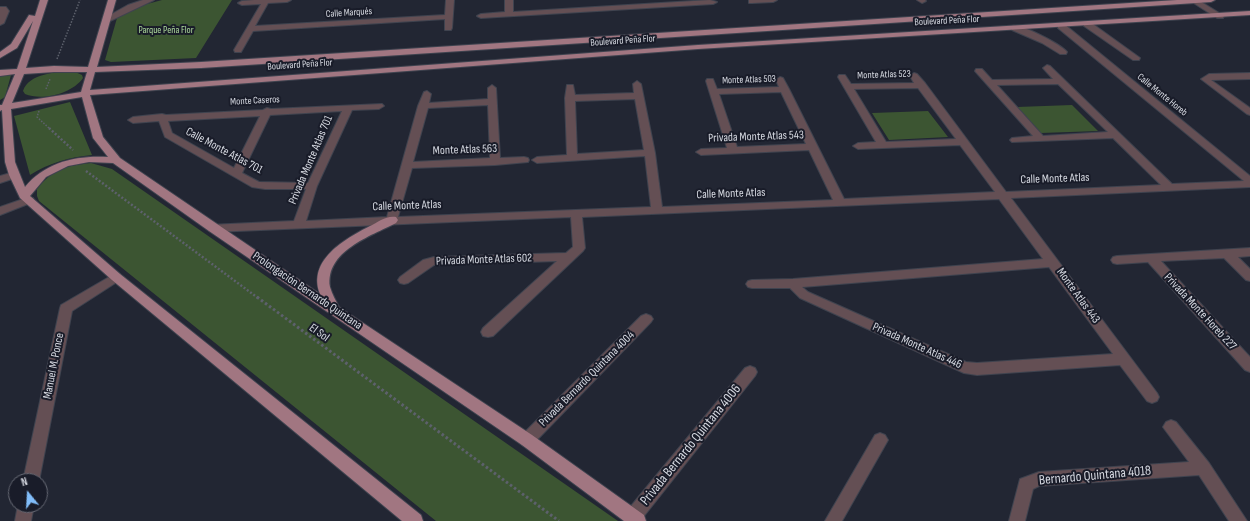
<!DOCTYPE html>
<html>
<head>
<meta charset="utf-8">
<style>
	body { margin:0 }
	#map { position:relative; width:1250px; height:521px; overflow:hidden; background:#222633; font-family:"Sofia Sans Condensed",sans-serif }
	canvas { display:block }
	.north { position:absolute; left:8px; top:473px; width:40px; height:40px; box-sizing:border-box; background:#191c29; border:1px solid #656873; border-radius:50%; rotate:342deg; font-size:11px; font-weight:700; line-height:16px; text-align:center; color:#d6d9e1 }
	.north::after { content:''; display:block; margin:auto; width:14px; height:18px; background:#81bdfa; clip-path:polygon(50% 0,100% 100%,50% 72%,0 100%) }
</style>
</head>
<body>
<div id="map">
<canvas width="1250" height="521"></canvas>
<div class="north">N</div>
</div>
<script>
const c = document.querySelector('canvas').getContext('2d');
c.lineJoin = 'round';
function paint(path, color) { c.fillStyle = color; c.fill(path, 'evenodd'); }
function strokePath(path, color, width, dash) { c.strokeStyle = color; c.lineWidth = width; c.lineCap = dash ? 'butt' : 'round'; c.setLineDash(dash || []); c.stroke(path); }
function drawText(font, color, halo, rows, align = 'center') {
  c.font = font + ' "Sofia Sans Condensed",sans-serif'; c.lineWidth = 4; c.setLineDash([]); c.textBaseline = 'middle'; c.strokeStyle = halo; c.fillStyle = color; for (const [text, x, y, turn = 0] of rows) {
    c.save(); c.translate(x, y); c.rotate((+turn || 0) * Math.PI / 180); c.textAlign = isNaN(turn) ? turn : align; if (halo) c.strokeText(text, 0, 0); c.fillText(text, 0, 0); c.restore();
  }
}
const green = new Path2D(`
	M162,0H232L196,58L111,62L105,60L117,18L136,7Z
	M73,71L82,75L83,78C72,94 42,101 25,94L23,91C29,73 57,72 73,71Z
	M11,75L5,97L0,100V76Z
	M70,102L92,155C70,157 49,163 30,175L14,116Z
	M1072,105L1098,131L1041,133L1017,107Z
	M928,111L948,137L889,140L872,113Z
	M91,163L112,169L618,521H436L39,201L37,196V189C53,169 65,166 91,163Z`);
const pathFar2 = new Path2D(`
	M57,59L80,0
	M46,89L50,79
	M39,111L37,117L50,129`);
const pathFar1 = new Path2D(`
	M49,128L73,150
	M86,171L258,298`);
const path = new Path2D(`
	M257,297L559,521`);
const minor = new Path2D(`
	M143,0H154L110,21H104L103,19L128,5Z
	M254,0H291L287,2L268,3L255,26L445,15L446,0H454L452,28L451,30H445V19L253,31L241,52H235L234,50L261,4L242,5L238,3L242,1Z
	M505,0H513V12L710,0L717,2L713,4L481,18L477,16L481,14L505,12Z
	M749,0H777L773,2L752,3H749Z
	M917,0H925L926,1L922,3Z
	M1189,0H1198L1224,16L1223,18H1217Z
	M0,7H6L9,11L4,23L0,25Z
	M1084,22H1090L1140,58L1139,60H1133L1084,26Z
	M1058,24H1064L1250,176V187L1011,198L1157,393L1159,397L1157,401L1152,403L1147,401L1120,365L977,375L964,373L800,298L790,288H752L748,287L746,284L748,281L752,280L793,279L1043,259L999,199L582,217L585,248L583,251L493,336L488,337L483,336L481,332L483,328L557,261L434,265L408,283L404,284L400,283L398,280L400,277L423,260L434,257L566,253L573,247L571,217L213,232L209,231L207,228L209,225L294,221L306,189H265L252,187L165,137L159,121L133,123L128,120L133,117L162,114L166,115L263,110L267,108L271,109L382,104L384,106L379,109L352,110L317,186L306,221L387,217L418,106L424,92L427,91L431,94L429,103L488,99V88L492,85L496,88L500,158L524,157L528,158L529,160L528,162L495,165L412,168L398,217L651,207L645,156L537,163L532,160L537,157L567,155L565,98L567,85H573L575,95L634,93L633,84L637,81L641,84L655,153L662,207L833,200L809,150L701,155L696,152L701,149L727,148L706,81L707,79H713L717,89L779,87L776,80L780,77L783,78L789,89L844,199L995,192L960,145L858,149L853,146L858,143L876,142L838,77L839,75H845L851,84L914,83L910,76L914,73L917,74L925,83L1006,192L1161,185L1113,138L1012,142L1010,140L1012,138L1033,136L975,71L976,69H982L992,80L1053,79L1043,68L1047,65L1050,66L1172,184L1244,181L1058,28ZM1058,84L1108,132L1043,136L997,85ZM918,88L956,139L886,142L854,89ZM781,92L806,144L737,147L719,94ZM635,99L644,150L577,154L575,101ZM488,105L490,158L413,162L428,108ZM342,111L308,183L259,182L242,173L270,115ZM260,116L234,168L172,133L168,121ZM1049,267L1113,354L977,363L966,362L808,292L802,287Z
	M1012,26C1022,24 1060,44 1067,52L1066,54H1060L1042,43L1012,30Z
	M1250,73V79L1211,80L1250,108V115L1247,114L1201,79L1209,74Z
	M14,172L19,175L18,177L0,183V176Z
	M29,197L33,198L34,200L33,202L0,215V207Z
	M1250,248V256L1238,257L1250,269V281L1246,280L1224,258L1161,261L1250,357V372L1245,370L1148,262L1117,264L1113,263L1111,260L1113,257L1117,256Z
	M116,273L120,274L122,277L120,280L72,311L39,481H23L60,308L61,305Z
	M646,314L651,316L653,319L651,322L532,445L527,447L522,445L519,440L522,435L641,316Z
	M750,366L755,368L757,372L755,376L640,521H626L625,517L627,511L745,368Z
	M1171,420L1176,422L1209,463L1247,521H1229L1199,475L1039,486L1033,489L1025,521H1009L1020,479L1039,472L1189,462L1163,427L1166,422Z
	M880,433L885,435L888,440L842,521H825L875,435Z
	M18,505H34L31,521H15Z`);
const major = new Path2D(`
	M40,0H48L26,68L54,66L88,67L108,0H116L97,67L201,62L1177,0H1215L1211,2L201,68L95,72L90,90L698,45L1250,11V15L698,49L90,95L103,137L120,158L320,294C307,260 345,239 370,226C378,222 387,215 396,217L398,220L396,223C371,236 325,251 330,287C332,294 336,301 339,307L532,435L644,515L646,521H624L522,445L209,231L113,163L89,162L68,166L46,177L30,196L120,274L421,515L423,521H402L112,280L20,198L9,175L5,162L2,110L0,111V105H2L15,74L0,76V70L17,69L33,21L17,48L0,58V52L11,44L29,15L35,16ZM54,72H87L81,92L12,103L24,74ZM82,97L93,138L108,157C77,155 45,162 25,187L15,162L11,109Z`);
const farStreetnames = [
	["Calle Marqués",349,13,-4],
	["Boulevard Peña Flor",947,21,-3],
	["Boulevard Peña Flor",623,41,-4],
	["Boulevard Peña Flor",300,65,-4],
	["Monte Atlas 523",884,75,-2],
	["Monte Atlas 503",749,80,-2],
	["Calle Monte Horeb",1162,95,39],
	["Monte Caseros",255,101,-3]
];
const farParknames = [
	["Parque Peña Flor",166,30]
];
const streetNames = [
	["Privada Monte Atlas 543",756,137,-2],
	["Monte Atlas 563",465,150,-2],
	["Calle Monte Atlas 701",224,151,28],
	["Privada Monte Atlas 701",311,160,-67],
	["Calle Monte Atlas",1055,179,-2],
	["Calle Monte Atlas",731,194,-2],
	["Calle Monte Atlas",407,206,-2],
	["Privada Monte Atlas 602",484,260,-2],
	["Prolongación Bernardo Quintana",307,291,34],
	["Monte Atlas 443",1078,296,54],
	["Privada Monte Horeb 227",1200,312,47],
	["El Sol",319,333,36],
	["Privada Monte Atlas 446",917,346,24],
	["Manuel M. Ponce",54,366,-79],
	["Privada Bernardo Quintana 4004",587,379,-45]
];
const nearStreetnames = [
	["Privada Bernardo Quintana 4006",691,445,-51],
	["Bernardo Quintana 4018",1095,476,-5]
];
paint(green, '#3c5532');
strokePath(minor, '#3f434f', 2);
strokePath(major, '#3f434f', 2);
strokePath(pathFar2, '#5d616c', 1.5, [1.5, 1.5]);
strokePath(pathFar1, '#5d616c', 2.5, [2, 2]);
strokePath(path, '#5d616c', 3, [2.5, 2.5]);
paint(minor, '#644f54');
paint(major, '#a17681');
drawText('10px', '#d6d9e1', '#191c29', farStreetnames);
drawText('10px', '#afdb9d', '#191c29', farParknames);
drawText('12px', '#d6d9e1', '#191c29', streetNames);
drawText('14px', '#d6d9e1', '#191c29', nearStreetnames);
</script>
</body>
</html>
